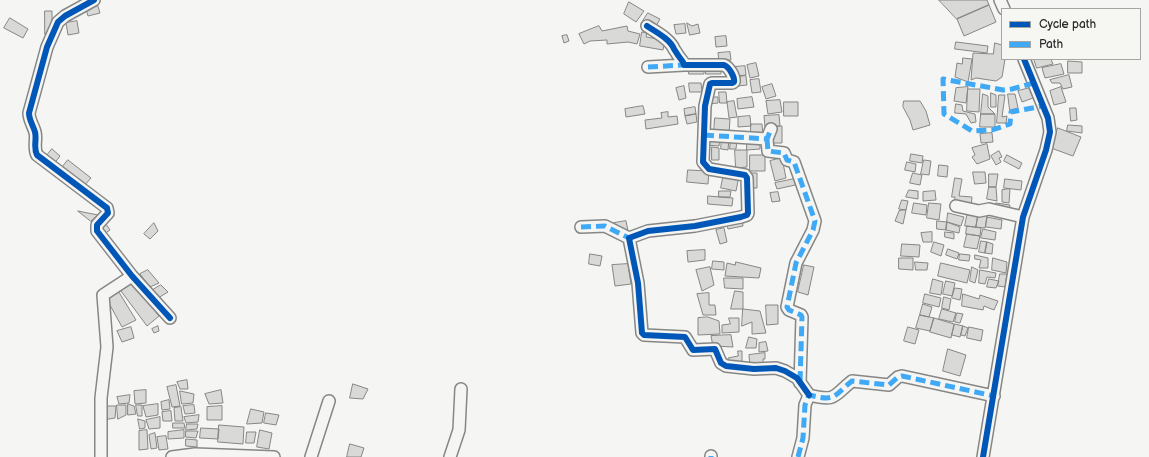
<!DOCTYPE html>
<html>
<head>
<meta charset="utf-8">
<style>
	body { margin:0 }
	#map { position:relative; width:1149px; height:457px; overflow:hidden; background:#f5f5f3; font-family:"Balsamiq Sans",sans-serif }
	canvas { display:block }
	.legend { position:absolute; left:1001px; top:8px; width:140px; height:52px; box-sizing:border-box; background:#f6f6f2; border:1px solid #a5a5a2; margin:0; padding:5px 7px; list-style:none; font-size:12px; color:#2b2b2b }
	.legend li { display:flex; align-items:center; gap:8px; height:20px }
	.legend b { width:20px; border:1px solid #a5a5a2 }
</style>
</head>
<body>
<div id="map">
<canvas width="1149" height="457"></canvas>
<ul class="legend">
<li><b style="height:5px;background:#0057b8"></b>Cycle path</li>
<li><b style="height:5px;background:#3fa9f5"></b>Path</li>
</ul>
</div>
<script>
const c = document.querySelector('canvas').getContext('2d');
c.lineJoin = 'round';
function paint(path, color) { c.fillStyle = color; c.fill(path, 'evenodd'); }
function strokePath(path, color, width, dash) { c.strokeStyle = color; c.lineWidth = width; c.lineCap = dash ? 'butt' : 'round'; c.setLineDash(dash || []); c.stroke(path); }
const building = new Path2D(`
	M939,0H987L989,5L957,19Z
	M629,2L644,11L636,22L624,14Z
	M97,3L100,13L88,16L85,6Z
	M989,5L996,22L964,36L957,19Z
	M45,11H52V28L45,34Z
	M648,13L660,19L655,28L643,21Z
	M10,18L28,29L23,38L4,28Z
	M77,21L79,33L68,35L66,23Z
	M687,23L692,26L698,24L700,33L690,35Z
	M685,24L686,33L676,34L674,25Z
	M599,26L602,31L627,26L628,31L640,34L637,44L628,42L607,44V40L590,41L584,44L579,34Z
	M642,32L647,33L646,37L665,40L663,50L640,46Z
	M567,35L569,41L564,43L562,36Z
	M726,36L727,46L716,47L715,37Z
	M956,42L988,46L987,53L955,49Z
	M995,43L1002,45V59H1005L1002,77L996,81L976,78L971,80L973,53L993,54Z
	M730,52L731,60L719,61L718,53Z
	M963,58L972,59L968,82L955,77L957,63L962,64Z
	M1034,59H1051L1053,64L1037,68Z
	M1068,61L1082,62V73H1068Z
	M756,63L759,76L750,78L747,65Z
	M1061,64L1064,74L1045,78L1042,68Z
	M706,65H721V74H706Z
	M689,66H704V74H689Z
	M745,66L746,75L736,76L735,67Z
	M1069,75L1072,87L1063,89L1060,83H1052L1050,80Z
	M746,76L747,85L738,86L737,77Z
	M759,79L761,92L752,93L750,80Z
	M689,83H701L702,92H690Z
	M772,84L776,96L766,99L762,87Z
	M684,86L686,98L679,100L676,88Z
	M968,87L966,103L954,101L956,88Z
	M1061,87L1066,102L1054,105L1050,91Z
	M1030,88L1033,98L1022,102L1018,91Z
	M968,89H980L979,112L967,111Z
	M719,92H726L727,103H720Z
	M991,93L996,95V107H991Z
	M983,94L988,96V107L995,114H981Z
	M1008,94H1015L1018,108L1010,110Z
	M999,95H1005L1002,117L1007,116L1006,123H997Z
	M707,97H718V103L708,104Z
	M752,97L754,107L738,109L737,99Z
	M780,100L782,112L768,114L766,101Z
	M734,101L737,117L729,118L727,102Z
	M904,101H920L926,111L930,125L913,130L910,120L903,107Z
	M784,102H798V116H784Z
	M956,104L962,105L963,111L975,114L976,122L971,123L966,114L955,113Z
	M643,106L645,114L626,117L625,109Z
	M695,107L696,114L685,116L684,109Z
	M1070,108H1076L1077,120L1071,121Z
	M668,112V117L677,116L678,124L646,129L645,120L662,118L661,113Z
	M696,114L697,122L687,124L685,116Z
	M981,114H995V127H980Z
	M779,115L780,126L765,127L764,116Z
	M750,116L751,126L738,127V117Z
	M715,118L730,119L729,134L714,133Z
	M751,124H762L763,135L751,136Z
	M1068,125L1082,126V133L1067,131Z
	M773,126H782V143H773Z
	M1058,128L1081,137L1073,156L1051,148Z
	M992,133L993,142L981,143L980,134Z
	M706,137L720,138L719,146L705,145Z
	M722,138L729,139L728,150L721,149Z
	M731,139H737L736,149H730Z
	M747,140H757V144H760V149L747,150Z
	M987,144L990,159L977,164L972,157L975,155L972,148Z
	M712,147L719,148V160H712Z
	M52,149L60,156L54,164L45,158Z
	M735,150H747V167L736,168Z
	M999,151L1002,157L999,158L1001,162L996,165L991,156Z
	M911,154L923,156L922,163L910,161Z
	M750,155H765V171H750Z
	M1007,155L1022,163L1019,169L1004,161Z
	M782,158L786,178L775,181L770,161Z
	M68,160L91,178L83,187L61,169Z
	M924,160L931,161L929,175L921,174Z
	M907,162L916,164L915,172L905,170Z
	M939,165L948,166L947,177L938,176Z
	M688,170L709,171L708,184L687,182Z
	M973,172H985L986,183L975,184Z
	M724,173L739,176L736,191L721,188Z
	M751,173H757V188H749Z
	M913,173L922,175L920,185L910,183Z
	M989,174H998L996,187H989Z
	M799,178L800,184L777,189L775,183Z
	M955,178L962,179L959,196L972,197L971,207L954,205L955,197H952Z
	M1005,179L1022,181L1021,190L1004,188Z
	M989,187H996L997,201L987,199Z
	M1010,189L1009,203L1002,202V190Z
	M909,190L918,191V199L906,197Z
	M719,191H731L730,197H719Z
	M935,191L936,200L923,201V192Z
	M778,192L780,201L772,202L770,193Z
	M708,196L733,198L732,206L708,204Z
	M902,200L908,201L906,210L899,209Z
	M914,203L927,205L926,215L912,213Z
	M929,203L941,204L939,220L927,218Z
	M996,203L1010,205L1009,211L996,209Z
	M906,210L903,224L895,221L899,211Z
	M78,211L98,215L91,221Z
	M968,211L978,213L976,227L965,226Z
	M979,212L988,213L985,228L976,227Z
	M948,213L964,217L961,226L947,222Z
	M987,217L1002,220L1001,229L986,227Z
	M742,219L743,226L728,229L726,222Z
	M104,221L110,230L104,234L98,228Z
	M626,221L628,231L617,228L614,223Z
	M937,221L947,222L946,230L937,229Z
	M947,222L960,227L959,233L946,230Z
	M154,223L158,231L150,239L144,234Z
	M967,226L981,228L980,236L966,234Z
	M724,228L727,242L720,244L716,230Z
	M983,229L996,232L995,240L981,238Z
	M932,232V242H923L921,233Z
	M945,232L954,233V239L945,237Z
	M967,234L980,236L977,249L964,247Z
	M981,241L987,242L985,253L979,252Z
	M934,242L944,245L941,256L931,252Z
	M987,242L993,244L992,254L985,253Z
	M902,244L920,245L919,257L901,256Z
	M948,249L959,253L957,259L946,255Z
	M705,250V260L688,262L687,251Z
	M590,254L602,256L600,266L589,264Z
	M960,254L970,255L969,261L959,260Z
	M975,255L988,258V268H979L981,260L975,259Z
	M899,258H913V270L899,269Z
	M993,258L1007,262L1006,273L992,270Z
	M713,261L724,262V270L712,269Z
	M736,262L761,268L759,278L725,276L727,263L735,265Z
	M915,262L928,263L927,270H916Z
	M941,263L970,270L967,283L938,276Z
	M628,264L631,284L615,286L612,265Z
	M804,265L814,267L808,295L798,292Z
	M710,267L714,285L702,291L696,270Z
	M972,267L978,270L975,283L970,281Z
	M148,270L159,283L150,287L140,274Z
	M980,270L996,273L995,278L987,277L985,284L979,283Z
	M1000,274H1007L1005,287L998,286Z
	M724,278H743V289L725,288Z
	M933,279L943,282L941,295L930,293Z
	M989,279L999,281L996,288L987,287Z
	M131,280L159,316L147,326L118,287Z
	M946,281L955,283L952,296L943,294Z
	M161,285L168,292L158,298L151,291Z
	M955,288L962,289L960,300L952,298Z
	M117,289L136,320L122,327L105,296Z
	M735,291L743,292V309H731Z
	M709,293V305H715L716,315H703L697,294Z
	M925,294L941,298L939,307L923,303Z
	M963,294L979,299L980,295L998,301L994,310L984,306L983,310L962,306Z
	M944,297L951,299L949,310L942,308Z
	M923,304L932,307L929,317L920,315Z
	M766,305H778V324L767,325Z
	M743,309L760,311L766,333L752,334V322L742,326Z
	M942,309L956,313L953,322L939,319Z
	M957,313L963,314L960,323L955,322Z
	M920,315L934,318L930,331L916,328Z
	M708,317L719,321L720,334L698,335V318Z
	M729,318H739V332L722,333V325L730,324Z
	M934,318L954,324L951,338L930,332Z
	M955,324L963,326L960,337L952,335Z
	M158,326L159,331L154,333L152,329Z
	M963,326L968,328L965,336L961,335Z
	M131,327L134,338L122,342L117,331Z
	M908,327L919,330L915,344L904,341Z
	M969,327L983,330L981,341L967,338Z
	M731,335L733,347L713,346L711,336Z
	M749,337L757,339L756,348H746Z
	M766,342L768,351L759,352V343Z
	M948,349L966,355L960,376L943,371Z
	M738,351H742V362L729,364L728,358L738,356Z
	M765,353V359H763V363L750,367L749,355Z
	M187,380L188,389H180L177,382Z
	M353,384L368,389L363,399L350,398Z
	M176,385L180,406L172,407L167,387Z
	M146,390V403L135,404L134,391Z
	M221,390L223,403L209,404L205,394Z
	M180,391L194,394L193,403L182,404Z
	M130,395L129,403L119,404L117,397Z
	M169,400L170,409L162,410L161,402Z
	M128,404L134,406L136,414L128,415Z
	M158,404V415L146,417L143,406Z
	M117,405H126V415L118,419Z
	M136,405H142V416H138Z
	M194,405L195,413L185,414L183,406Z
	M103,406H116L115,418L103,420Z
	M222,406V420H207V407Z
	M181,407L183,421H175L174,408Z
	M251,409L264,412L262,423L247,424Z
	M171,411L172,421H163L162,412Z
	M266,413L279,415L276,425L264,423Z
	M199,415L198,422L186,423L184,417Z
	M160,417V428L149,429L146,420Z
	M138,419L145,421V428L140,429Z
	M173,423H184L185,428H173Z
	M187,424H198L197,429L186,430Z
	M219,425L244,427L243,444L218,442Z
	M201,428L219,429L218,439L200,438Z
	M147,430L148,449L139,450V431Z
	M184,430V438L168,439V432Z
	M260,430L272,433L269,449L257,447Z
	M186,431H198L196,438L186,437Z
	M247,432H256L254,443H246Z
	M155,433L157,448L151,449L149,435Z
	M166,436L168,449L159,450L157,437Z
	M186,439L197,440V447L186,446Z
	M350,444L364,448L361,457H347Z`);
const minor = new Path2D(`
	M94,0L65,16L58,22L47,47L29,113C29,120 33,125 35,132C37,140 33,147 37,155L107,208L108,213L97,225V231L132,276L170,318
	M1000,0L1004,9
	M647,26C656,32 670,39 674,49C677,54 679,57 683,62L684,65H724C729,67 735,77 734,82L732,83H712L710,84L705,106L703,162L709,169L745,175L747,178L748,213L747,215L741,217L695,226L648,231L629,238L638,283L642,333L644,335L685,337L693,350L715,349L721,363L726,366L754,369L776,368L785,371L797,378L809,395
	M648,67L684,65
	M704,135L767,139L771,129
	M767,139L768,151L784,153L787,160L794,162L815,221L813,230L796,263L787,307L789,310L801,315L802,317L800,383
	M956,206L979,211L989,209L1023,217
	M581,227L605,226L629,238
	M101,457V398L107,347L103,295L132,276
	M172,457L195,454L274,457
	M311,457L329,401
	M450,457L459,430L461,389
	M711,457V456
	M798,457L803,438L805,405L809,395C837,402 833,396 852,381L889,385L898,377L902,376L994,396
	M983,457L1023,217L1046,150L1050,132L1048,118L1024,59`);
const quiet = new Path2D(`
	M648,67L684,65
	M1034,83L1012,89L1003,90L943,79L944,114L972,131L992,130L1010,124L1011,112L1043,106
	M704,135L767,139L771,129
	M767,139L768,151L784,153L787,160L794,162L815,221L813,230L796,263L787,307L789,310L801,315L802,317L800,383
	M581,227L605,226L629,238
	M711,457V456
	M798,457L803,438L805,405L809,395C837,402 833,396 852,381L889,385L898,377L902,376L994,396`);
const cycleway = new Path2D(`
	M94,0L65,16L58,22L47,47L29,113C29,120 33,125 35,132C37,140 33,147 37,155L107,208L108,213L97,225V231L132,276L170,318
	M647,26C656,32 670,39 674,49C677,54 679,57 683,62L684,65H724C729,67 735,77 734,82L732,83H712L710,84L705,106L703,162L709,169L745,175L747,178L748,213L747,215L741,217L695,226L648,231L629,238L638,283L642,333L644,335L685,337L693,350L715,349L721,363L726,366L754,369L776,368L785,371L797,378L809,395
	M983,457L1023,217L1046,150L1050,132L1048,118L1024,59`);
paint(building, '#d9d9d8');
strokePath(building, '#868685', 1);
strokePath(minor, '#868685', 14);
strokePath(minor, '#f5f5f3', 11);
strokePath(quiet, '#3fa9f5', 5, [10, 5]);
strokePath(cycleway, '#0057b8', 6);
</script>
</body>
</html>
